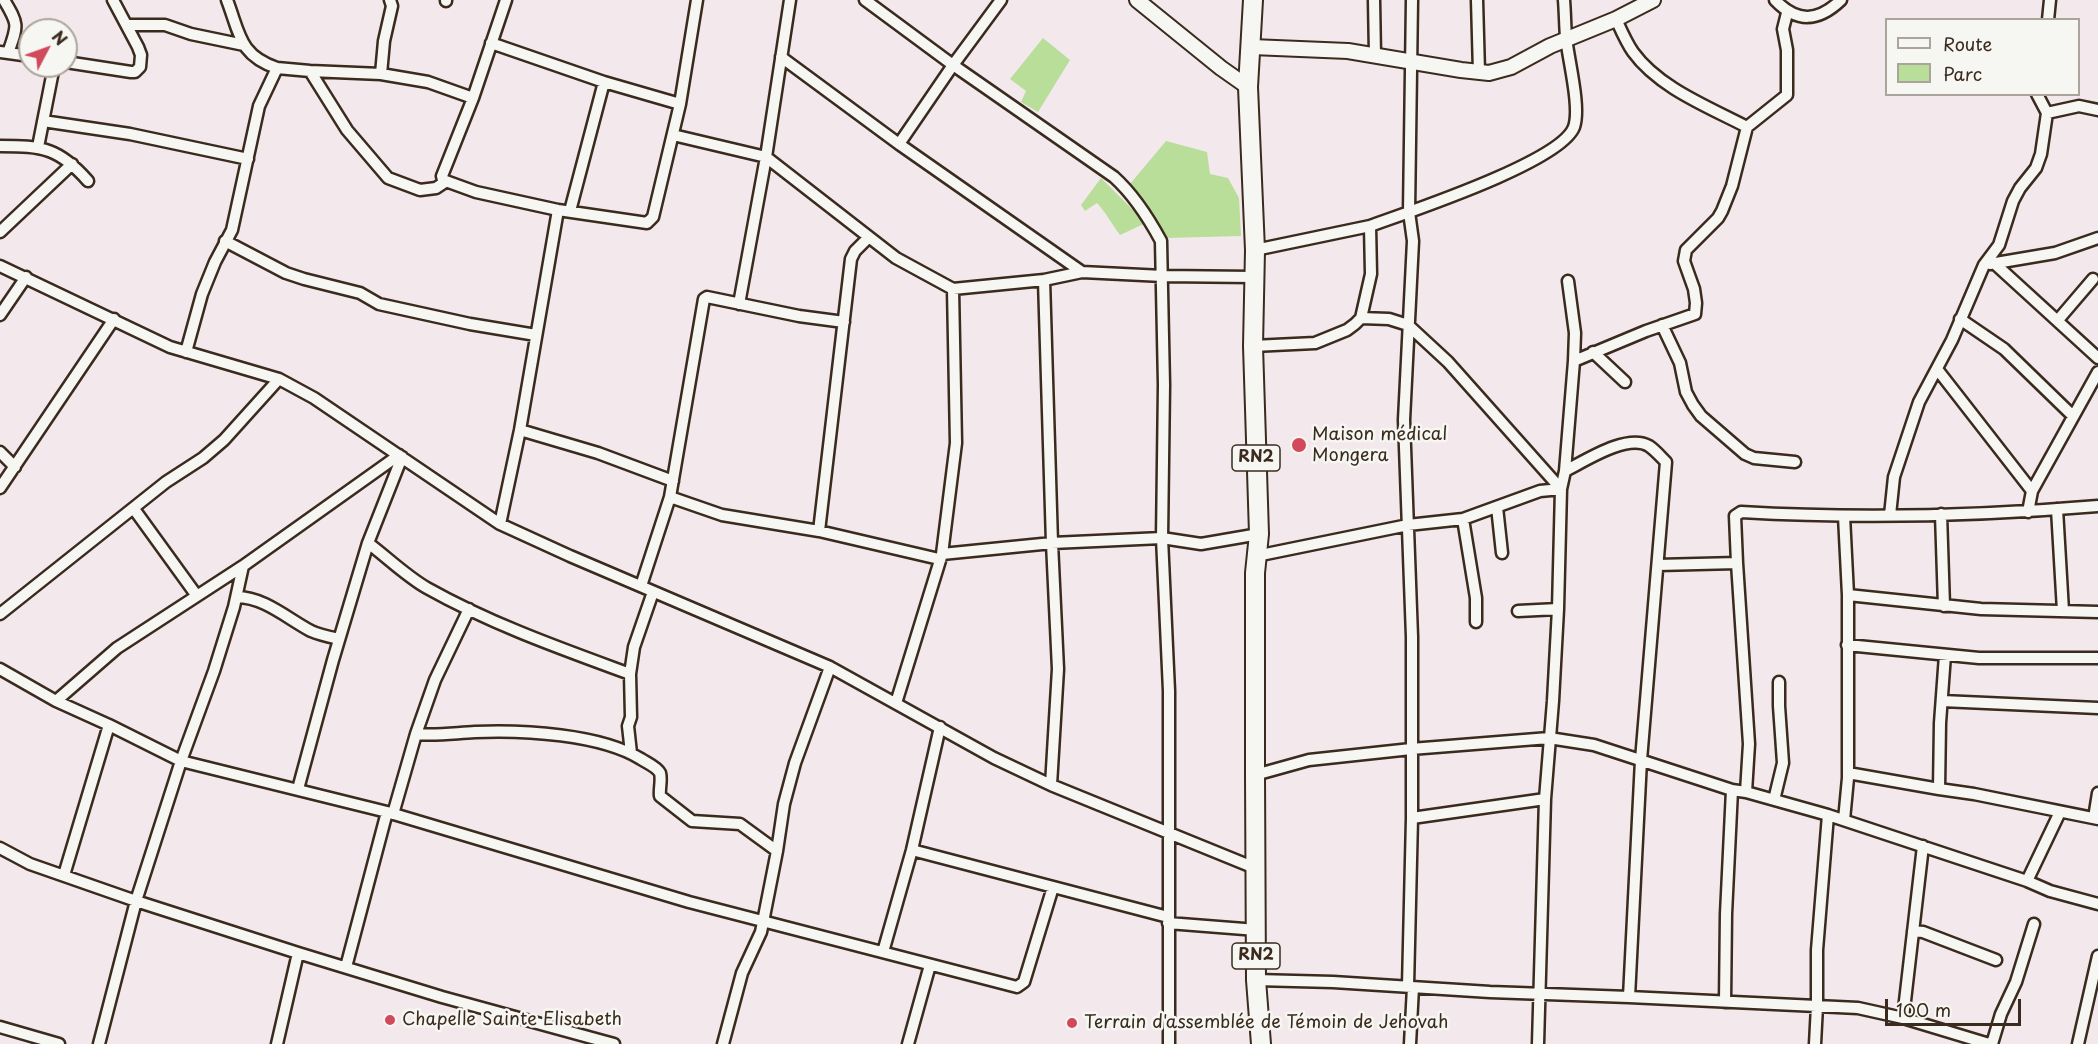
<!DOCTYPE html>
<html>
<head>
<meta charset="utf-8">
<style>
	body { margin:0 }
	#map { position:relative; width:2098px; height:1044px; overflow:hidden; background:#f3e9ec; font-family:"Playpen Sans",sans-serif }
	canvas { display:block }
	.legend { position:absolute; left:1885px; top:18px; width:195px; height:78px; box-sizing:border-box; background:#f6f6f2; border:2px solid #aba49d; margin:0; padding:8px 10px; list-style:none; font-size:18px; color:#3b2a1e }
	.legend li { display:flex; align-items:center; gap:12px; height:30px }
	.legend b { width:30px; border:2px solid #aba49d }
	.north { position:absolute; left:18px; top:18px; width:60px; height:60px; box-sizing:border-box; background:#f6f6f2; border:2px solid #aba49d; border-radius:50%; rotate:49deg; font-size:16px; font-weight:700; line-height:24px; text-align:center; color:#3b2a1e }
	.north::after { content:''; display:block; margin:auto; width:21px; height:27px; background:#d1495b; clip-path:polygon(50% 0,100% 100%,50% 72%,0 100%) }
	.scale { position:absolute; left:1885px; top:999px; width:136px; height:27px; box-sizing:border-box; border:3px solid #3b2a1e; border-top:0; padding-left:8px; font-size:18px; line-height:21px; white-space:nowrap; color:#3b2a1e; -webkit-text-stroke:4px #f6f6f2; paint-order:stroke }
</style>
</head>
<body>
<div id="map">
<canvas width="2098" height="1044"></canvas>
<ul class="legend">
<li><b style="height:8px;background:#f6f6f2"></b>Route</li>
<li><b style="height:16px;background:#b8de9a"></b>Parc</li>
</ul>
<div class="north">N</div>
<div class="scale">100 m</div>
</div>
<script>
const c = document.querySelector('canvas').getContext('2d');
c.lineJoin = 'round';
function paint(path, color) { c.fillStyle = color; c.fill(path, 'evenodd'); }
function strokePath(path, color, width, dash) { c.strokeStyle = color; c.lineWidth = width; c.lineCap = dash ? 'butt' : 'round'; c.setLineDash(dash || []); c.stroke(path); }
function drawText(font, color, halo, rows, align = 'center') {
  c.font = font + ' "Playpen Sans",sans-serif'; c.lineWidth = 5; c.setLineDash([]); c.textBaseline = 'middle'; c.strokeStyle = halo; c.fillStyle = color; for (const [text, x, y, turn = 0] of rows) {
    c.save(); c.translate(x, y); c.rotate((+turn || 0) * Math.PI / 180); c.textAlign = isNaN(turn) ? turn : align; if (halo) c.strokeText(text, 0, 0); c.fillText(text, 0, 0); c.restore();
  }
}
const green = new Path2D(`
	M1043,38L1070,60L1038,112L1021,102L1026,91L1010,79Z
	M1166,141L1207,152L1210,174L1228,178L1239,198L1241,236L1167,238L1130,184Z
	M1101,178L1146,223L1120,235C1112,224 1106,213 1097,203L1085,211L1081,205Z`);
const street = new Path2D(`
	M4,0C19,25 18,25 8,53
	M446,0V1
	M506,0L473,98L442,176L443,180L476,192L558,210L647,223L653,217L680,104L697,0
	M865,0L953,65L1114,177C1134,195 1148,217 1161,241L1164,385L1162,538L1169,691V1044
	M1374,0L1375,55
	M1477,0L1479,72
	M1775,0C1797,23 1818,22 1841,0
	M1616,19C1621,30 1626,42 1633,52C1659,88 1709,107 1747,127
	M2048,20L2050,0
	M128,25H165L191,34L244,45
	M491,43L604,82L680,104
	M0,52L30,56
	M781,57L899,144L1082,272
	M66,62L131,72H135L140,67L141,55L138,47L113,0
	M277,68L310,71L381,74L428,82L473,98
	M310,71L347,130L388,178L420,190L436,188L445,182
	M381,74L384,41L392,6L390,0
	M2047,113L2079,106L2098,110
	M43,121L130,134L248,159
	M673,135L766,157L896,258L953,289L1044,280L1082,272L1163,276L1253,277
	M899,144L953,65L1001,0
	M0,146C43,146 59,148 88,181
	M38,147L54,66
	M570,211L604,82
	M0,232L72,164
	M225,241L286,273L304,279L360,293L379,304L470,324L536,335
	M1255,250L1370,226
	M1994,263L2098,358
	M1990,264L2055,253L2098,238
	M0,266L170,347L279,379L314,398L500,524L570,556L830,667L994,758L1051,785L1255,868
	M1044,280L1052,543L1058,669L1051,785
	M1568,281L1575,333L1574,361
	M739,304L766,157L790,0
	M0,315L26,277
	M1361,318L1389,319L1408,325L1448,362L1561,489
	M1960,319L2004,349L2073,416
	M2058,320L2093,279
	M1662,325L1680,363L1686,392L1693,405L1701,416L1745,454L1754,458L1795,462
	M1253,346L1315,343L1347,330L1355,324L1361,318L1371,274L1370,226C1408,212 1561,162 1574,127C1581,107 1568,59 1566,37C1565,24 1565,12 1564,0
	M186,352L202,294L215,262L232,230L259,106L277,68C239,55 240,34 227,0
	M1593,352L1625,382
	M1937,369L2032,491
	M520,430L598,453L673,481
	M0,452L15,467
	M1565,471C1585,461 1627,433 1649,446C1655,450 1661,457 1666,462L1641,760L1629,997
	M0,488L114,319
	M670,497L722,515L819,531L939,559
	M1497,507L1502,553
	M134,509L197,596
	M2057,509L2063,611
	M2028,512L2032,491L2098,372
	M1941,514L1944,606
	M1890,515L1894,477L1919,402L1952,340L1984,265L1999,245L2013,201L2020,188L2036,168L2041,154L2047,113L2037,94
	M1844,516L1848,595V778L1844,820
	M1463,519L1476,598V622
	M500,524L520,430L558,210
	M819,531L851,259L855,251L869,237
	M368,543C388,558 406,576 427,588C491,624 562,649 630,674
	M942,554L1052,543L1162,538L1201,544L1259,534
	M1256,556L1408,525L1463,519L1540,491L1561,489
	M1737,563L1749,744L1746,792
	M1658,565L1737,563L1735,516L1741,512C1860,519 1980,516 2098,506
	M641,586L670,497L704,299L707,297L799,316L844,322
	M1848,595L1981,609L2098,612
	M237,597C264,597 288,619 311,631C320,635 330,637 339,639
	M1518,611L1558,609
	M0,614L166,482L203,458L224,440L279,379
	M1847,645L1979,658H2098
	M1945,655L1940,723L1939,789L1974,794L2098,819
	M0,669L56,701L109,725L181,761L387,812L689,902L1017,987L1024,982L1053,887
	M56,701L117,648L243,566L399,455
	M1942,701L2098,708
	M896,703L942,554L956,443L953,289
	M416,734C436,736 455,733 475,732C524,730 600,734 641,759C647,763 657,767 660,773C662,780 659,789 660,796L692,821L740,824L777,851
	M631,753L628,726L631,717L630,674L634,647L653,592
	M1848,773L1939,789
	M1255,775L1309,760L1411,749L1549,738L1594,745L1732,790L1746,792L1828,815L2027,881L2050,891L2098,904
	M298,789L333,660L368,543L402,457
	M1774,800L1783,763L1779,706V682
	M393,814L416,734L435,680L469,609
	M1412,818L1545,799
	M2094,818L2098,793
	M0,848L30,864L136,901L298,953L442,997L614,1044
	M912,850L1168,917
	M64,875L109,725
	M2027,881L2060,812
	M1168,923L1257,930
	M1913,931L1923,932L1996,960
	M883,952L912,850L940,727
	M346,967L387,812
	M1256,980L1333,982L1490,992L1629,997L1858,1008L1903,1018L1989,1044
	M1408,986L1412,818V637L1404,420L1413,241L1409,212L1412,0
	M1725,1002L1726,914L1732,790
	M1903,1018L1923,846
	M0,1027L59,1044
	M99,1044L136,901L181,761L214,671L234,607L243,566
	M277,1044L298,953
	M723,1044L742,973L761,932L777,851L784,804L795,763L830,667
	M908,1044L930,965
	M1410,1044L1413,987
	M1538,1044L1545,799L1553,701L1558,609L1561,489L1565,471L1574,361L1646,331L1695,314L1696,303L1694,289L1684,261L1686,250L1718,218L1722,211L1732,186L1747,127L1787,95V50L1783,29L1787,13
	M1815,1044L1817,1006V950L1828,815
	M1992,1044L2001,1014L2016,982L2034,924
	M2078,1044L2098,956`);
const secondary = new Path2D(`
	M1137,0L1221,68L1248,87
	M1252,47L1348,51L1461,70L1489,73L1511,67L1550,46L1616,19L1653,0`);
const highway = new Path2D(`
	M1253,0L1248,87L1255,250L1253,346L1259,534L1255,573V775L1256,980L1261,1044`);
const markers = [
	[1299,445,8,"#d1495b"],
	[390,1020,6,"#d1495b"],
	[1072,1023,6,"#d1495b"]
];
const shields = [
	[1256,458,48],
	[1256,956,48]
];
const shieldNames = [
	["RN2",1256,458],
	["RN2",1256,956]
];
const poiNames = [
	["Maison médical",1312,435],
	["Mongera",1312,456],
	["Chapelle Sainte Elisabeth",402,1020],
	["Terrain d'assemblée de Témoin de Jehovah",1084,1023]
];
paint(green, '#b8de9a');
strokePath(street, '#3b2a1e', 15);
strokePath(secondary, '#3b2a1e', 18);
strokePath(highway, '#3b2a1e', 22);
strokePath(street, '#f6f6f2', 10);
strokePath(secondary, '#f6f6f2', 14);
strokePath(highway, '#f6f6f2', 18);
for (const [x, y, r, color] of markers) { const dot = new Path2D(); dot.arc(x, y, r, 0, 2 * Math.PI); c.fillStyle = color; c.fill(dot); strokePath(dot, '#f6f6f2', 2); }
for (const [x, y, w] of shields) { const box = new Path2D(); box.roundRect(x - w / 2, y - 13, w, 26, 4.5); c.fillStyle = '#f6f6f2'; c.fill(box); strokePath(box, '#3b2a1e', 1.5); }
drawText('bold 16px', '#3b2a1e', null, shieldNames);
drawText('18px', '#3b2a1e', '#f6f6f2', poiNames, 'left');
</script>
</body>
</html>
